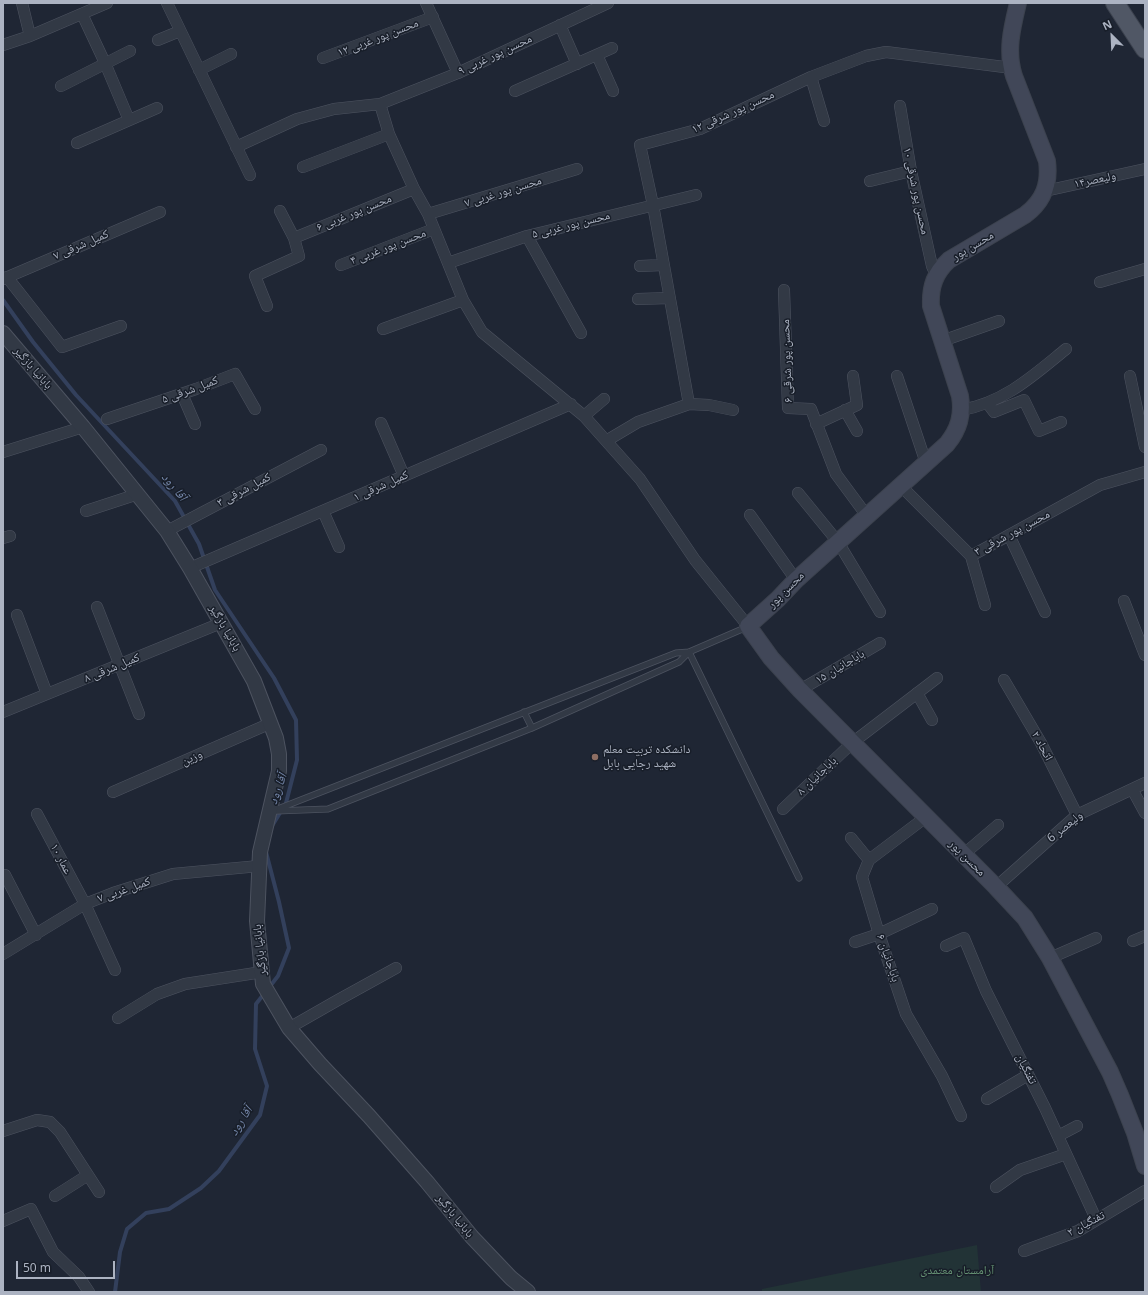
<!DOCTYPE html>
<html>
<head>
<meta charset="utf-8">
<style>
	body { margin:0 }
	#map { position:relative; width:1148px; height:1295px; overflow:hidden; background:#1f2634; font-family:"Noto Sans",sans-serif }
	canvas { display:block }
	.frame { position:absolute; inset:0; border:4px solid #acb3c2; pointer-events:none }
	.north { position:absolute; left:1092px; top:16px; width:40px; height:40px; -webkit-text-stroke:3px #181e29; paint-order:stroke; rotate:336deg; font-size:11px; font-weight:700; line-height:16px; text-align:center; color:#acb3c2 }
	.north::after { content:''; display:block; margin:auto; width:14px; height:18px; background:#acb3c2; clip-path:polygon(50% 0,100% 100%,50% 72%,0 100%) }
	.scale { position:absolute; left:16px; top:1261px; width:99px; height:18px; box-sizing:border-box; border:2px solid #acb3c2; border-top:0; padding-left:5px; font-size:12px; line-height:14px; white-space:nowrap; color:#acb3c2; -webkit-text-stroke:3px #181e29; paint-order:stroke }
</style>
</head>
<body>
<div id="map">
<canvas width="1148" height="1295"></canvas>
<div class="frame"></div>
<div class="north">N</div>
<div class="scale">50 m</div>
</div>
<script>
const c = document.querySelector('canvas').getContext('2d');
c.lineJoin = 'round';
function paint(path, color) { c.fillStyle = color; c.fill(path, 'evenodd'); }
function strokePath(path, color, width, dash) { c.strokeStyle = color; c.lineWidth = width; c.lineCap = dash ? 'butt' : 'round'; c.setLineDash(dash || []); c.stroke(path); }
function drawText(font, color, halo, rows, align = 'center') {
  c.font = font + ' "Noto Sans","Noto Naskh Arabic",sans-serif'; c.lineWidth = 3; c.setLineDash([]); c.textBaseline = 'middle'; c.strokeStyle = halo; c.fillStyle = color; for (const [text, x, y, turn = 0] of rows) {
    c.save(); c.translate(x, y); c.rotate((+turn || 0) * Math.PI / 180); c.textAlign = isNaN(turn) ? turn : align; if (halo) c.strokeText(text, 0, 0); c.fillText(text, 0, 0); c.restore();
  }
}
const green = new Path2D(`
	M977,1245L981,1292H762V1289Z`);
const stream = new Path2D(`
	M3,300L33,342L76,395L175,501L199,544L215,590L274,678L296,720L297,760L286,803L272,826
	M115,1292L120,1252L127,1229L146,1213L169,1209L201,1188L219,1171L260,1115L267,1086L255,1049L256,1004L278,976L289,948L279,902L266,852`);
const service = new Path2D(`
	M689,652L799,878
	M524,712L532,728
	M276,811L328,809L532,728L679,662L689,652
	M270,812L676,653L689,652L747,627`);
const minor = new Path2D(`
	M22,3L30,36
	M167,3L250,175
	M426,3L458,73
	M82,14L105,63L129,120
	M560,25L577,64
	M158,40L180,31
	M3,45L30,36L107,3
	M597,55L613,91
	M323,58L433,17
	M199,70L231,54
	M811,77L824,121
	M61,86L130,51
	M515,91L612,48
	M380,104L389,134L414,189L428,214L463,300L482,332L584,416L640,479L695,560L748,626
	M900,106L911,171L932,266L936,275
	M77,143L157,108
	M236,147L297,119L334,109L380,104L458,73L608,3
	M303,167L389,134
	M870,181L911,171
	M1045,191L1145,169
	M428,214L577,169
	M527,236L581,333
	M294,238L414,189
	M448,263L527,236L696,195
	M341,265L434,229
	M640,266L663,265
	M7,277L62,347L121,326
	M3,279L160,212
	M1100,282L1145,269
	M784,290L788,408L811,409L836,474L867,516
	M638,299L669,298
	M267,306L255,276L299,256L294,238L280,211
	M383,329L463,300
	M942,341L999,321
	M897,376L926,463
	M1130,376L1145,447
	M182,394L195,424
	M689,404L653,205L640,145L700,129L811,77L866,56L886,52L1012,68
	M988,404L994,412L1024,400L1039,431L1061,422
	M845,410L857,431
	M961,410C1004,403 1034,375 1066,349
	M584,416L604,399
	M107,419L196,389L235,374L255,409
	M381,423L404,476
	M816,424L857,405L853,376
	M606,441L638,422L689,404L709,405L733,410
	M3,452L83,427
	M900,485L971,556L1100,485L1145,472
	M798,493L838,542L880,612
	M86,511L138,494
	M323,511L339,547
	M750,515L796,580
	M167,531L321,450
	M1009,535L1045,612
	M3,538L10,536
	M971,556L985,605
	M190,568L571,404
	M1124,601L1145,655
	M97,607L139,714
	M17,615L47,694
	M1004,680L1041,743L1077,815
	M800,690L880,643
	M917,693L932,720
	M3,712L221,623
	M1132,789L1145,813
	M113,792L271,723
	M783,809L852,743L937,678
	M37,814L85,904L115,970
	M926,817L869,860L862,877L879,934L906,1014L942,1076L961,1116
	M851,838L869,860
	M964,854L998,825
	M5,875L36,935
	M996,887L1077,815L1145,783
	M1133,941L1145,936
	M855,942L879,934L932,909
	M946,946L964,938L986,991L1045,1108L1096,1219
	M3,954L85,904L113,893L173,874L259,866
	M1050,958L1096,938
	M118,1018L157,994L185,984L262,972
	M289,1028L338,1000L396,968
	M987,1099L1028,1075
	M3,1131L37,1120L50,1122L60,1132L99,1192
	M1058,1136L1077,1126
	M996,1187L1020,1170L1066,1154
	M55,1196L88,1175
	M3,1221L31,1209L53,1252L79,1277L89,1292
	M1024,1251L1078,1231L1145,1191`);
const tertiary = new Path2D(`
	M3,333L83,427L167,531L190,568L254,681L276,738L279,754V771L260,852L257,921L263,984L289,1028L320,1064L369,1116L427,1182L472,1237L511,1278L528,1292`);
const secondary = new Path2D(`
	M1018,3C1012,28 1006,51 1014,76L1047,161C1050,184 1044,201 1025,215L949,260C935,273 930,286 931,306L960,396C963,415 959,429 947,444L796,580L778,599L748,626L771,658L800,690L996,887L1025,918L1050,958L1110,1072L1120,1095L1135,1133L1145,1166`);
const primary = new Path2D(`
	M1115,3L1145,49`);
const markers = [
	[595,757,4,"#8d6e63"]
];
const streetNames = [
	["محسن پور غربی ۱۲",378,38,-21],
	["محسن پور غربی ۹",495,55,-25],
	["محسن پور شرقی ۱۲",733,112,-24],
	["ولیعصر۱۴",1095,180,-12],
	["محسن پور شرقی ۱۰",916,191,78],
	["محسن پور غربی ۷",503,192,-17],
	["محسن پور غربی ۶",354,213,-22],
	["محسن پور غربی ۵",571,225,-14],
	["کمیل شرقی ۷",81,245,-23],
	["محسن پور",973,246,-31],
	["محسن پور غربی ۴",388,247,-21],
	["محسن پور شرقی ۶",787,361,-92],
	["بابانیا بازگیر",33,368,49],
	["کمیل شرقی ۵",190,390,-20],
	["کمیل شرقی ۱",381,486,-24],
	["کمیل شرقی ۳",244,490,-28],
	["محسن پور شرقی ۳",1012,533,-28],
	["محسن پور",786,590,-45],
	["بابانیا بازگیر",225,628,60],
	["باباجانیان ۱۵",840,667,-31],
	["کمیل شرقی ۸",112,668,-22],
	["اتحاد ۲",1042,746,62],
	["وزین",192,758,-24],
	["باباجانیان ۸",817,776,-44],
	["ولیعصر 6",1065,827,-39],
	["محسن پور",967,858,45],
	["عمار ۱۰",61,859,62],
	["کمیل غربی ۷",124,890,-19],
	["بابانیا بازگیر",260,950,-96],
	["باباجانیان ۶",888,958,71],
	["تفنگیان",1026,1069,63],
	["بابانیا بازگیر",455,1216,51],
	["تفنگیان ۲",1086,1224,-28]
];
const poiNames = [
	["دانشکده تربیت معلم",603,750],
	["شهید رجایی بابل",603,764]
];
const parkNames = [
	["آرامستان معتمدی",957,1271]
];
const waterNames = [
	["آقا رود",174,487,50],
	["آقا رود",278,789,-71],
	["آقا رود",241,1121,-58]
];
paint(green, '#223336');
strokePath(stream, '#33405c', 4);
strokePath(service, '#4d5360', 7);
strokePath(minor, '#4d5360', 12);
strokePath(tertiary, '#4d5360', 16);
strokePath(secondary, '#3c424e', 18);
strokePath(primary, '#3c424e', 20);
strokePath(service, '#323945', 5.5);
strokePath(minor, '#323945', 11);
strokePath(tertiary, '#323945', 14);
strokePath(secondary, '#414758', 16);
strokePath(primary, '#505765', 18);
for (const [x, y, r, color] of markers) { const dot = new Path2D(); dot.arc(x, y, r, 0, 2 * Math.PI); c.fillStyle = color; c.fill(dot); strokePath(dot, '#181e29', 1.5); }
drawText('12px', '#acb3c2', '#181e29', streetNames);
drawText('12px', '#acb3c2', '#181e29', poiNames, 'left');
drawText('12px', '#659173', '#181e29', parkNames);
drawText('italic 13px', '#7587aa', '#181e29', waterNames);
</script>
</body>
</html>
